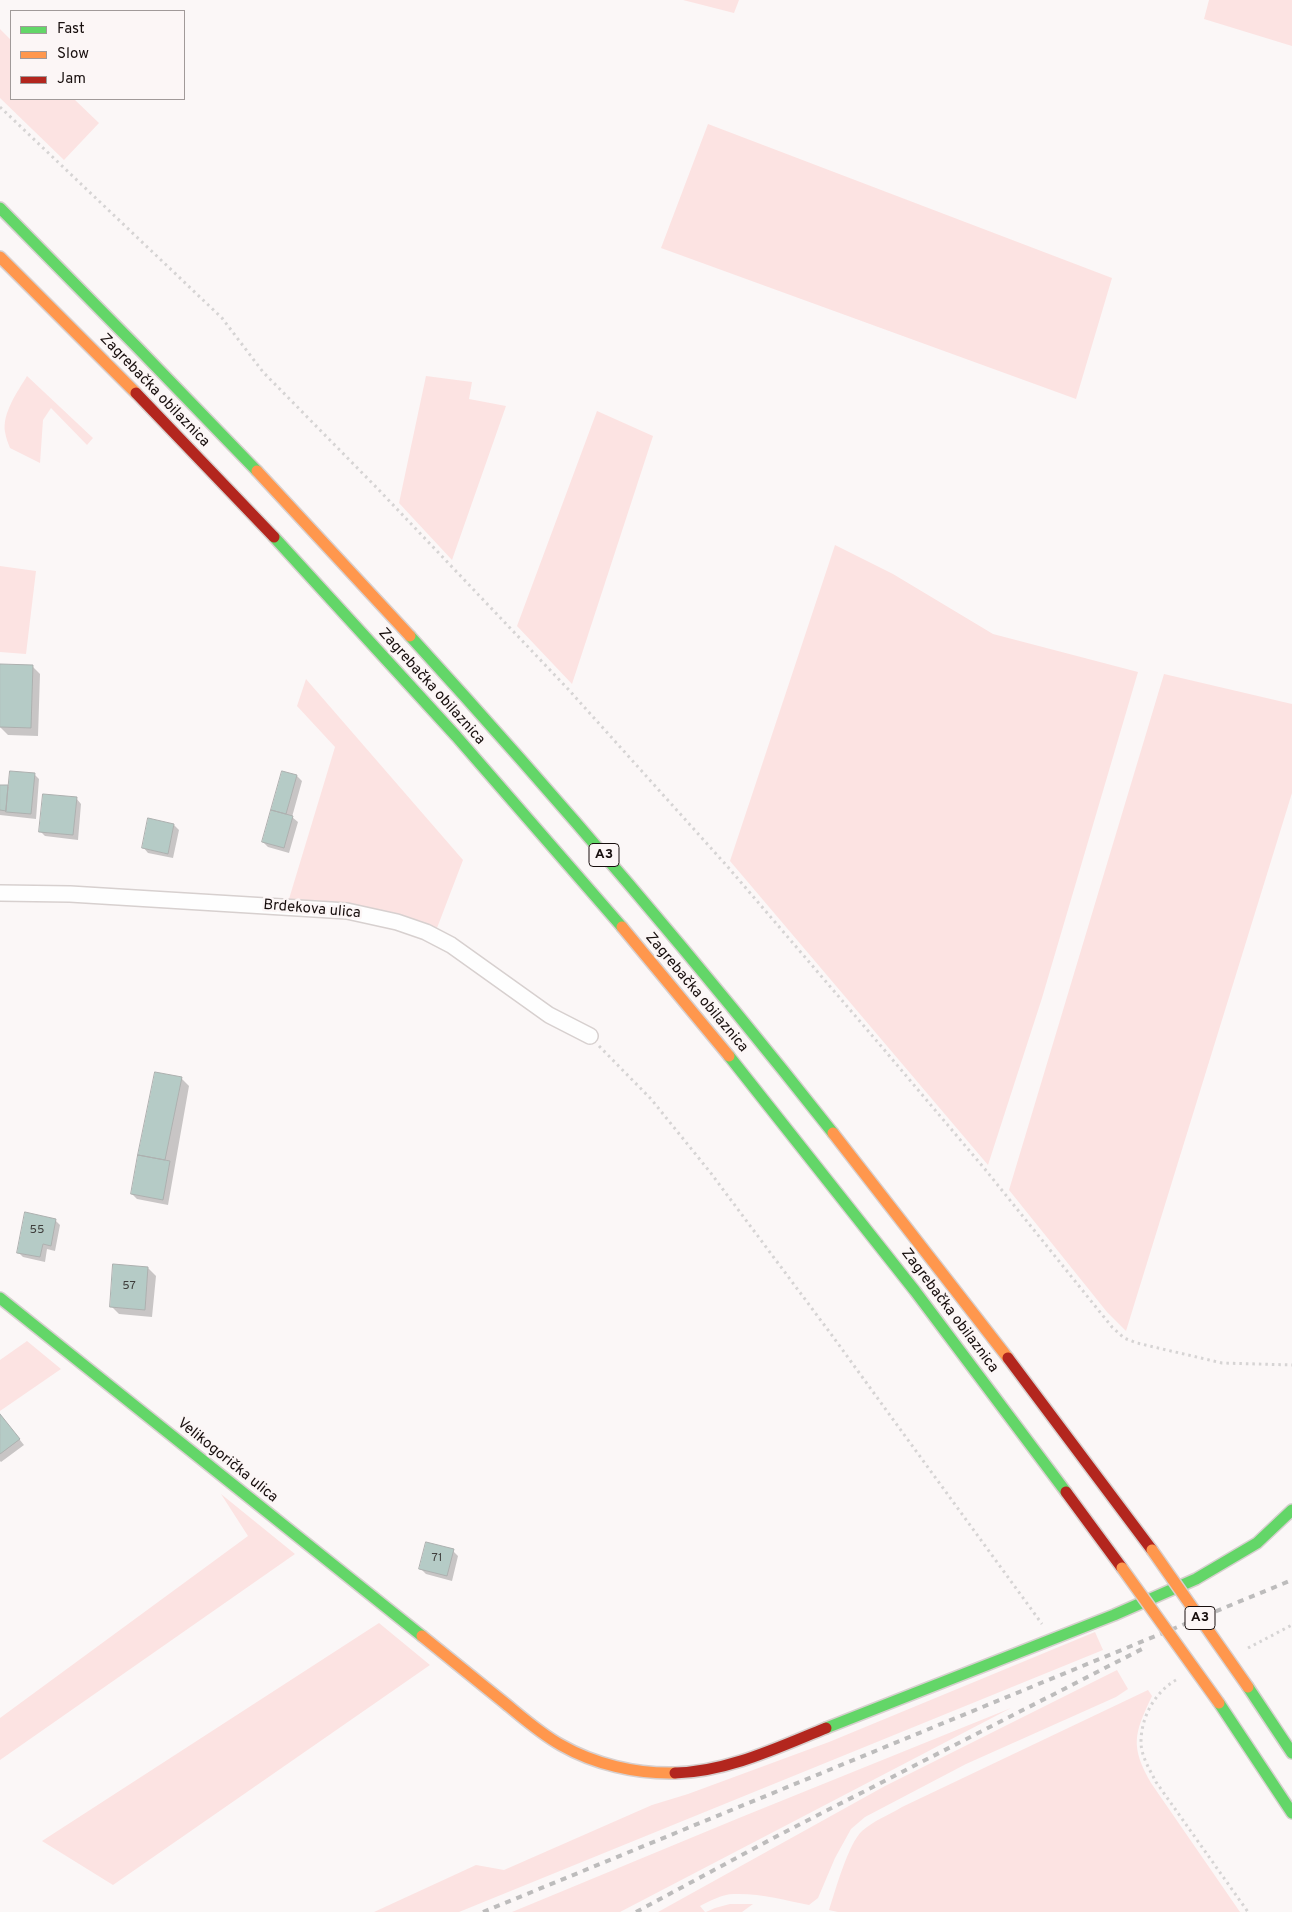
<!DOCTYPE html>
<html>
<head>
<meta charset="utf-8">
<style>
	body { margin:0 }
	#map { position:relative; width:1292px; height:1912px; overflow:hidden; background:#fbf7f7; font-family:Overpass,sans-serif }
	canvas { display:block }
	.legend { position:absolute; left:10px; top:10px; width:175px; height:90px; box-sizing:border-box; background:#fcf6f6; border:1px solid #a19a99; margin:0; padding:6px 9px; list-style:none; font-size:15px; color:#180f0e }
	.legend li { display:flex; align-items:center; gap:10px; height:25px }
	.legend b { width:25px; border:1px solid #a19a99 }
</style>
</head>
<body>
<div id="map">
<canvas width="1292" height="1912"></canvas>
<ul class="legend">
<li><b style="height:6px;background:#63d668"></b>Fast</li>
<li><b style="height:6px;background:#ff974d"></b>Slow</li>
<li><b style="height:6px;background:#b3261e"></b>Jam</li>
</ul>
</div>
<script>
const c = document.querySelector('canvas').getContext('2d');
c.lineJoin = 'round';
function paint(path, color) { c.fillStyle = color; c.fill(path, 'evenodd'); }
function strokePath(path, color, width, dash) { c.strokeStyle = color; c.lineWidth = width; c.lineCap = dash ? 'butt' : 'round'; c.setLineDash(dash || []); c.stroke(path); }
function drawText(font, color, halo, rows, align = 'center') {
  c.font = font + ' Overpass,sans-serif'; c.lineWidth = 5; c.setLineDash([]); c.textBaseline = 'middle'; c.strokeStyle = halo; c.fillStyle = color; for (const [text, x, y, turn = 0] of rows) {
    c.save(); c.translate(x, y); c.rotate((+turn || 0) * Math.PI / 180); c.textAlign = isNaN(turn) ? turn : align; if (halo) c.strokeText(text, 0, 0); c.fillText(text, 0, 0); c.restore();
  }
}
const green = new Path2D(`
	M683,0H739L734,13Z
	M1209,0H1292V46L1204,19Z
	M0,29L11,40V99H74L99,123L64,160L0,98Z
	M708,124L1112,278L1076,399L661,248Z
	M27,376L93,438L87,445L51,408L43,420L40,463L10,448C8,443 6,438 5,432C2,413 18,391 27,376Z
	M426,376L472,382L469,399L506,406L452,560L399,503Z
	M597,411L653,436L572,684L517,626Z
	M835,545L893,574L993,634L1138,672L1042,998L988,1165L730,861Z
	M0,566L36,571L26,654L0,652Z
	M1164,674L1292,704V793L1126,1331L1107,1312L1009,1190Z
	M306,679L463,860L437,928C388,913 339,904 289,899L335,747L297,706Z
	M27,1341L61,1369L0,1411V1360Z
	M221,1494L295,1554L0,1760V1718L248,1536Z
	M379,1623L430,1665L113,1885L42,1841Z
	M1095,1632L1103,1650L459,1912H374L476,1865L504,1870L652,1805L688,1794L829,1742Z
	M1117,1670L1128,1689L1116,1697L966,1764L865,1817L851,1829L835,1858L818,1898L809,1905C785,1900 759,1893 734,1894C722,1894 710,1901 700,1906L705,1912H658L885,1786Z
	M1148,1690L1152,1696C1134,1734 1130,1746 1151,1783L1240,1912H838L829,1910C835,1892 848,1844 862,1831C873,1821 889,1815 902,1807Z
	M1011,1708L620,1912H512L739,1818Z
	M730,1904H753L742,1912H706L715,1908Z`);
const shadow = new Path2D(`
	M32,666L40,674L38,736L8,735L0,727Z
	M283,772L297,776L302,781L292,817L298,822L289,853L268,847L263,842Z
	M34,774L39,779L36,819L0,815V786L10,787Z
	M76,798L81,804L78,840L45,836L40,831Z
	M174,825L179,830L173,858L148,853L143,847Z
	M156,1073L181,1078L189,1086L168,1205L137,1199L132,1194Z
	M55,1220L60,1225L55,1251L47,1249L45,1262L23,1257L18,1252Z
	M148,1268L156,1276L152,1317L119,1314L111,1306Z
	M0,1415L24,1445L1,1462L0,1461Z
	M453,1551L458,1556L452,1581L426,1574L421,1569Z`);
const building = new Path2D(`
	M0,664L33,665L31,728L0,727Z
	M10,771L35,773L31,814L6,812Z
	M282,771L297,775L286,814L271,810Z
	M0,785H8L6,811L0,810Z
	M43,794L77,797L73,835L39,832Z
	M271,810L293,816L284,848L262,842Z
	M148,818L174,824L168,854L142,848Z
	M155,1072L182,1077L165,1160L138,1155Z
	M138,1155L170,1161L163,1200L131,1194Z
	M25,1212L56,1219L51,1246L43,1244L40,1257L17,1253Z
	M113,1264L148,1267L145,1310L110,1307Z
	M0,1414L20,1439L0,1454Z
	M426,1542L454,1549L447,1576L419,1569Z`);
const path = new Path2D(`
	M0,107L222,318L263,372L377,488L568,689L727,866L881,1046L984,1168L1112,1327L1124,1338L1137,1343L1222,1363L1292,1365
	M599,1046L651,1099L710,1172L828,1330L1042,1624
	M1248,1648L1292,1625
	M1176,1680C1155,1692 1141,1717 1141,1742C1141,1756 1150,1770 1156,1782L1248,1912`);
const street = new Path2D(`
	M0,893L70,894L347,911L397,922L426,932L451,945L549,1015L590,1036`);
const fast = new Path2D(`
	M0,208L136,346L257,471
	M274,537L456,736L622,927
	M410,636C557,797 698,962 833,1133
	M729,1056L915,1291L1066,1492
	M0,1298L422,1636
	M1248,1687L1292,1753
	M1219,1703L1292,1813
	M826,1728L1114,1615L1196,1579L1257,1543L1292,1510`);
const slow = new Path2D(`
	M0,257L136,393
	M257,471L410,636
	M622,927L729,1056
	M833,1133L1008,1358
	M422,1636C450,1659 478,1681 506,1704C523,1718 541,1734 561,1745C594,1764 636,1774 675,1773`);
const jam = new Path2D(`
	M136,393L274,537
	M1008,1358L1152,1550
	M1066,1492L1122,1568
	M675,1773C727,1772 779,1747 826,1728`);
const rail = new Path2D(`
	M483,1912L1292,1580
	M636,1912L779,1835L1144,1648`);
const slowBridge = new Path2D(`
	M1152,1550L1248,1687
	M1122,1568L1219,1703`);
const numberNames = [
	["55",37,1231],
	["57",129,1287],
	["71",437,1559]
];
const shields = [
	[604,855,30],
	[1200,1618,30]
];
const shieldNames = [
	["A3",604,855],
	["A3",1200,1618]
];
const streetNames = [
	["Zagrebačka obilaznica",154,391,46],
	["Zagrebačka obilaznica",431,687,48],
	["Brdekova ulica",312,910,5],
	["Zagrebačka obilaznica",696,993,50],
	["Zagrebačka obilaznica",949,1311,53],
	["Velikogorička ulica",227,1461,39]
];
paint(green, '#fce3e2');
paint(shadow, '#0003');
paint(building, '#b5cbc6');
strokePath(building, '#adb0af', 1);
strokePath(street, '#d7d0cf', 18);
strokePath(fast, '#d7d0cf', 14);
strokePath(slow, '#d7d0cf', 14);
strokePath(jam, '#d7d0cf', 14);
strokePath(path, '#d6d4d4', 3, [2.5, 4]);
strokePath(street, '#fefefe', 15);
strokePath(fast, '#63d668', 11);
strokePath(slow, '#ff974d', 11);
strokePath(jam, '#b3261e', 11);
strokePath(rail, '#bdbcbc', 4, [6, 6]);
strokePath(slowBridge, '#d7d0cf', 14, []);
strokePath(slowBridge, '#ff974d', 11);
drawText('12px', '#3f3e3c', null, numberNames);
for (const [x, y, w] of shields) { const box = new Path2D(); box.roundRect(x - w / 2, y - 11.5, w, 23, 4); c.fillStyle = '#fcf6f6'; c.fill(box); strokePath(box, '#180f0e', 1); }
drawText('bold 14px', '#180f0e', null, shieldNames);
drawText('15px', '#180f0e', '#fcf6f6', streetNames);
</script>
</body>
</html>
